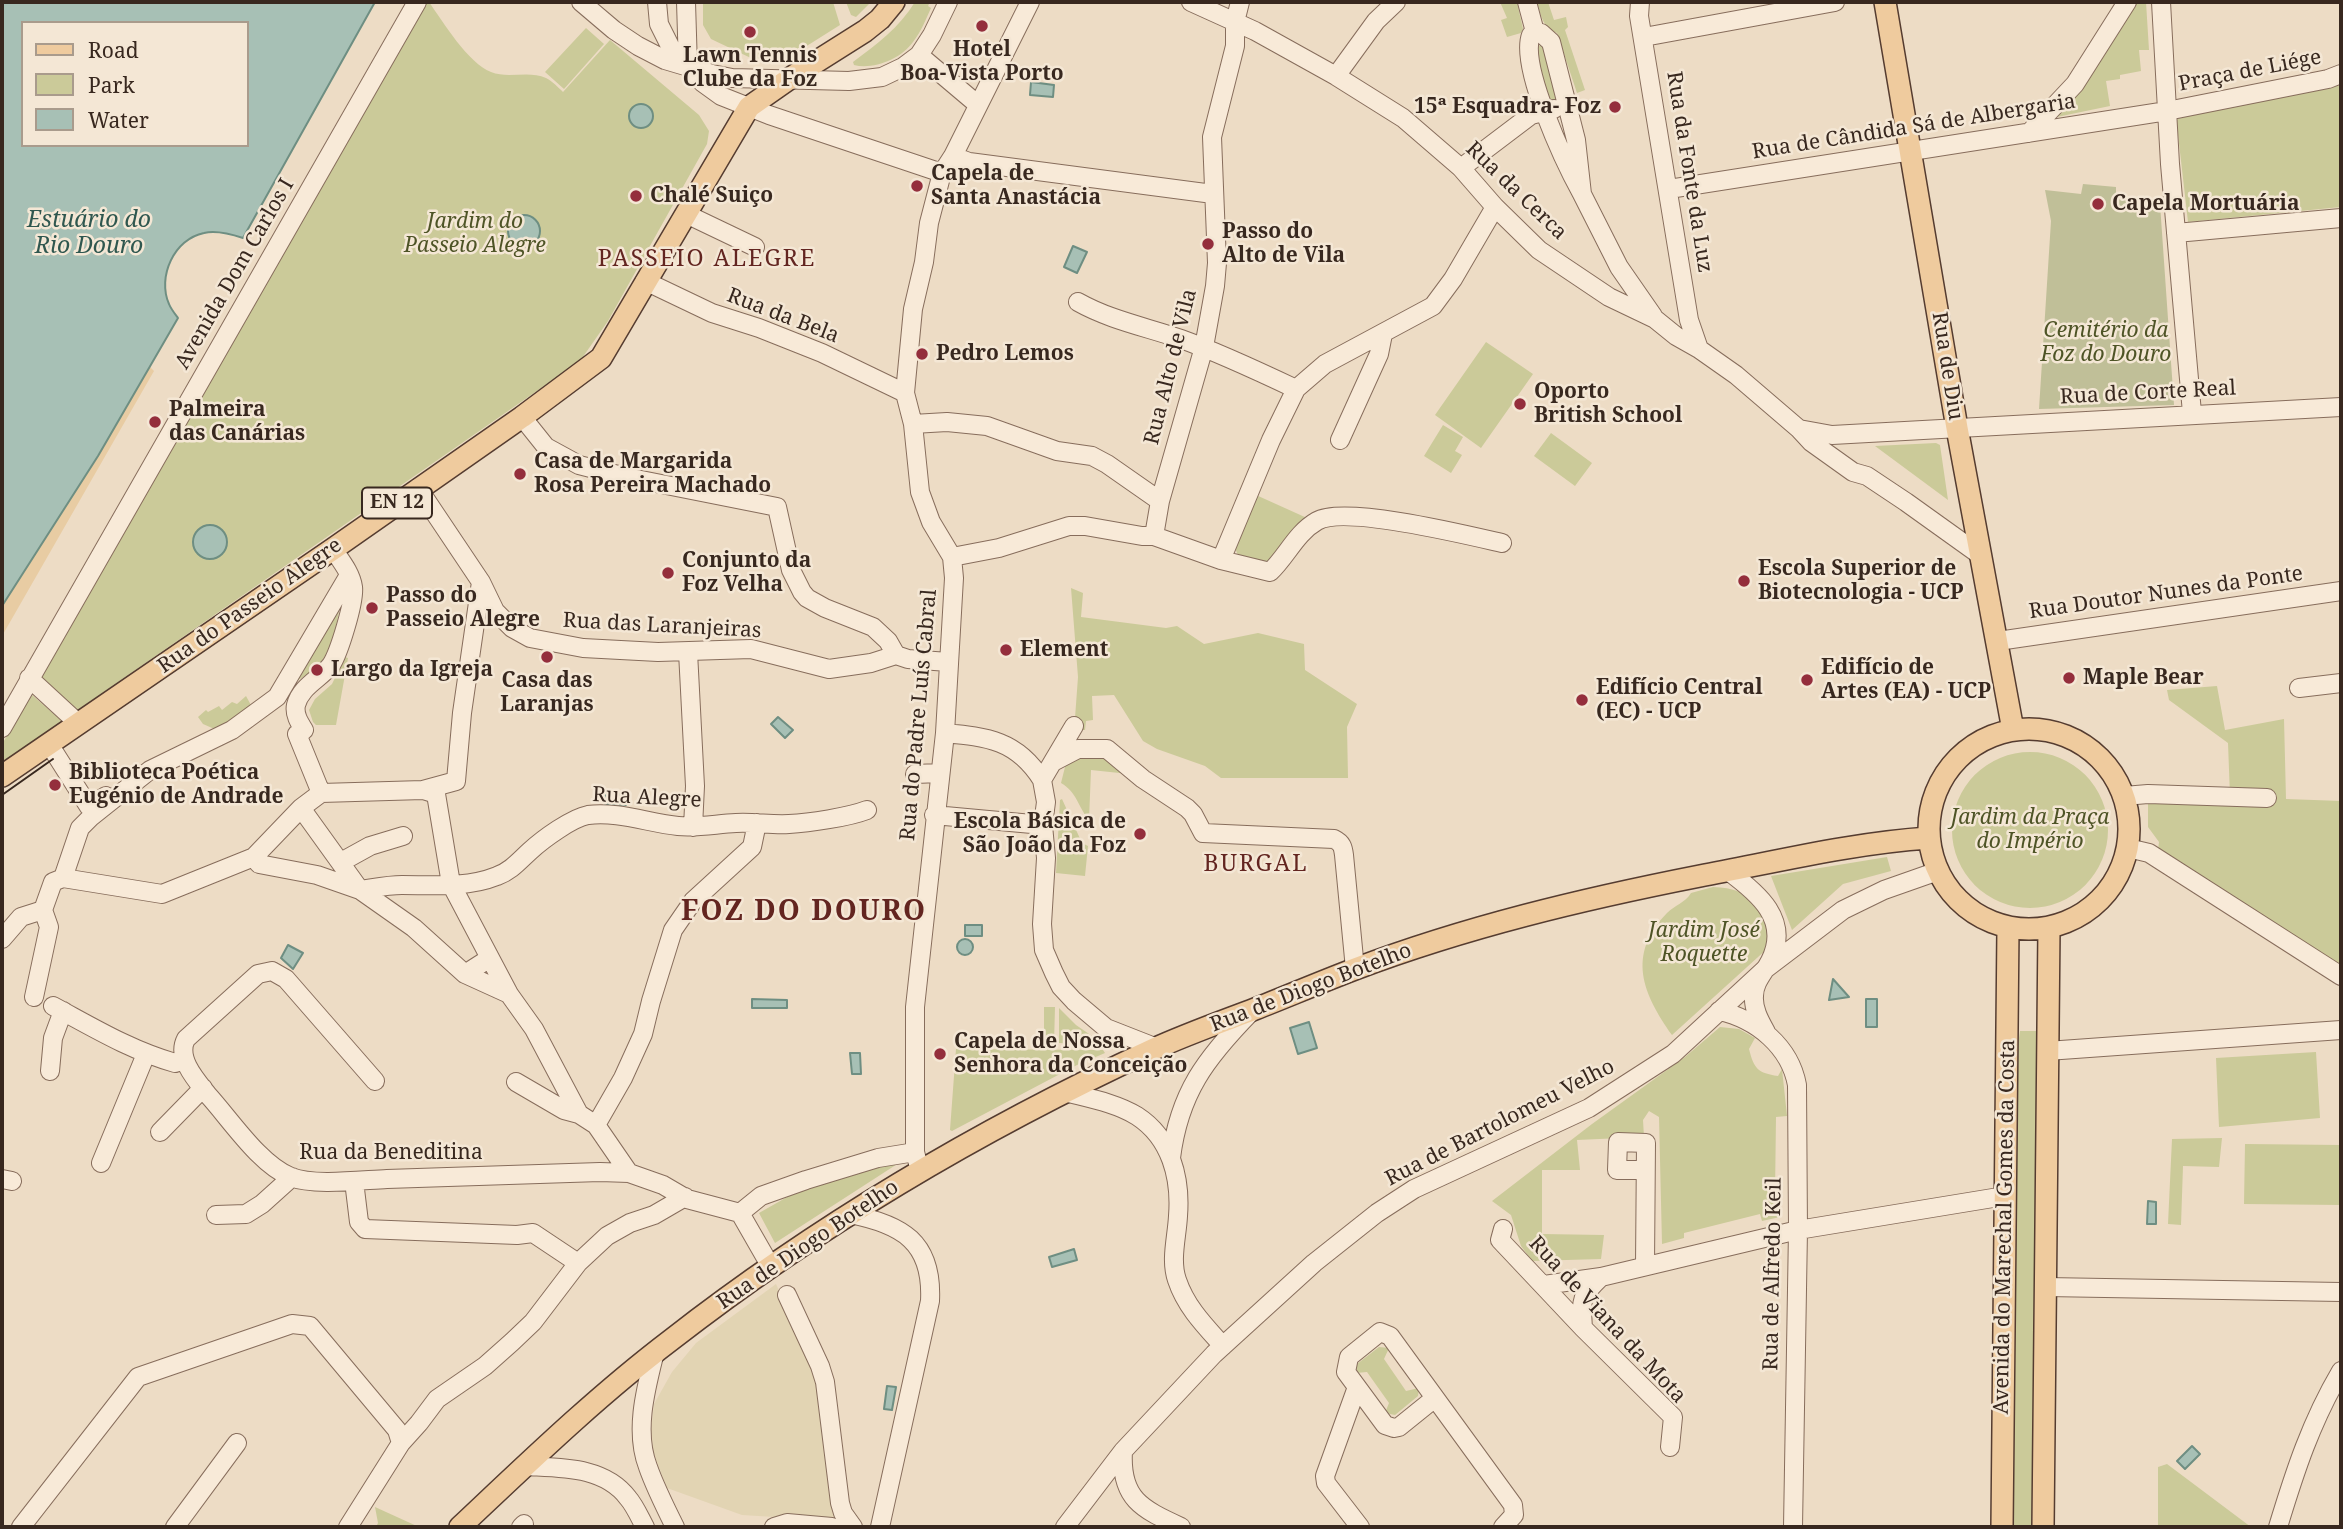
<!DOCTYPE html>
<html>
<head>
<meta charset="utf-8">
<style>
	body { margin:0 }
	#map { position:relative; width:2343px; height:1529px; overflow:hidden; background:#eddcc5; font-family:"Noto Serif",serif }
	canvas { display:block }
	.frame { position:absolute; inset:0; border:4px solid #38281f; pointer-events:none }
	.legend { position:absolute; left:21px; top:21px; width:228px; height:126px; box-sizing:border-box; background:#f4e7d5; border:2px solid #a99b8c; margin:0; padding:9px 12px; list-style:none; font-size:21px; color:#38281f }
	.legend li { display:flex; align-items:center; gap:14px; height:35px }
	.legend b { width:35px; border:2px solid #a99b8c }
</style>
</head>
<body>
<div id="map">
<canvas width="2343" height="1529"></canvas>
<div class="frame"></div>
<ul class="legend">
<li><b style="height:9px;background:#efcb9e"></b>Road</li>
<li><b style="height:19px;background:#cbca99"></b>Park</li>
<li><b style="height:19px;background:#a7c0b5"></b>Water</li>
</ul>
</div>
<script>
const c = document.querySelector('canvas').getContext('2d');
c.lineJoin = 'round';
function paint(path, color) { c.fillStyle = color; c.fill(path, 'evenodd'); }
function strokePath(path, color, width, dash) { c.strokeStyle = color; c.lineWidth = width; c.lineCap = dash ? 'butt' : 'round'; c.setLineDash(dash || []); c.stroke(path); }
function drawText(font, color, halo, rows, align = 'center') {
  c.font = font + ' "Noto Serif",serif'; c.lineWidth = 5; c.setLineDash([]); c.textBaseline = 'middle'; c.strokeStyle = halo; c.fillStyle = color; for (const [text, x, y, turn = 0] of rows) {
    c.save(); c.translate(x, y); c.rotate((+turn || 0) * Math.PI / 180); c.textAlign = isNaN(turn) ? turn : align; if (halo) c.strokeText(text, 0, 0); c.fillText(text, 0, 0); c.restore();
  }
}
const farmland = new Path2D(`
	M776,1284L821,1382L840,1521L742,1515L667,1488L654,1455L651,1431L654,1404L672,1372L696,1343Z`);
const green = new Path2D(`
	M425,2H429C443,22 468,63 491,72C508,79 529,70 546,78C552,81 558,87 563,92L610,40L699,115L709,131L707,144L608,321L580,361L72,714L37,681Z
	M703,2H833L840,25L794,54L761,60L753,59L711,39L703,25Z
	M846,2H871L856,17L851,15Z
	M915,2H930L928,6L931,8C926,19 921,32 913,42C901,59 873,70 854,65L853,62C877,44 899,28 915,2Z
	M1500,2H1517L1523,29L1521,33L1507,37L1501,20L1507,18Z
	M1537,2H1548L1554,20L1566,17L1568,27L1565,30L1585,90L1577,93L1557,33C1543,28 1541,16 1537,2Z
	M2127,2H2146L2149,50H2139L2141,71L2120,75V79L2106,81L2110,106L2052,118Z
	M586,28L604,44L564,89L545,72Z
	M1543,44L1560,98L1551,101L1548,98L1535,48Z
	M2341,85V207L2188,222L2176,117Z
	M1486,342L1533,374L1481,448L1435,415Z
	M1443,425L1463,437L1455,451L1462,455L1451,473L1424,456Z
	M1551,433L1592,463L1575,486L1534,456Z
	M1936,443L1940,445L1948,500L1875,446Z
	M1256,495L1307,518L1273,559L1263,565L1238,555L1234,546Z
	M1071,588L1083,593L1081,617L1166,628L1177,626L1204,644L1258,633L1304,644L1305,670L1357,704L1347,727L1348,778H1221L1205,766L1157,749L1143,741L1114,695L1092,696L1093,720L1086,721L1085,730H1080L1075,718L1078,677Z
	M341,600C337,622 334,647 320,664C314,671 304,676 297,681Z
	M345,657L348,658L336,725H316L313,722L309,710L315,699L332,684Z
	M2217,686L2225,730L2284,719L2286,799L2341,801V976L2157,858L2159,842L2148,827V794L2230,796L2228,743L2169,700L2167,690Z
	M32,695L63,722L2,767V744Z
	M246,696L252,707L219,731L203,724L198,717L206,710L208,712L219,706L222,710L232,702L237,704Z
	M1102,751L1129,774L1091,770L1089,820C1078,807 1077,792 1061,783L1066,763L1074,759Z
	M1952 830a78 78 0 1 1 156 0a78 78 0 1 1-156 0Z
	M1062,799L1082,843L1088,846L1085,876L1056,873L1060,800Z
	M1887,857L1891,871L1843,884L1792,930L1771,876Z
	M1713,887C1753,888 1769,910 1768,948L1672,1035C1643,994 1626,955 1667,913C1675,905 1685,903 1691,893Z
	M1044,1007H1055L1054,1044H1044Z
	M1059,1008L1076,1025L1105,1045L1059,1043Z
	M1720,1027L1739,1029L1755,1038L1749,1049C1754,1069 1758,1073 1778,1076L1782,1069L1787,1116L1776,1117L1775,1194L1781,1195L1780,1217L1762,1221L1760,1214L1684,1233V1238L1662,1244L1659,1117L1649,1111L1643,1120L1644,1137L1577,1140L1580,1170H1542V1234L1604,1235L1601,1259L1532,1261L1521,1246L1511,1215L1492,1201L1592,1124L1685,1057Z
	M2020,1031H2041L2037,1527H2009L2014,1074Z
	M956,1049L1103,1050L1105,1053L1077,1065L952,1131L950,1130Z
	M2316,1052L2320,1118L2219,1127L2216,1058Z
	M2222,1138L2219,1167L2183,1166L2181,1225L2168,1224L2172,1139Z
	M2245,1144L2341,1145V1205L2244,1204Z
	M905,1159L775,1243L759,1213L796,1192Z
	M1379,1347L1389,1348L1384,1359L1406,1391L1419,1388L1418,1396L1395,1415L1385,1413L1389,1403L1367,1372L1356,1373L1357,1364Z
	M2167,1464L2251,1527H2158V1467Z
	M375,1507L419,1527H376L378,1523Z`);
const sand = new Path2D(`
	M150,367L154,371L2,636V606L98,456Z`);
const cemetery = new Path2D(`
	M2083,184L2116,187V199L2160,204L2174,405L2039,409L2051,221L2045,190L2081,194Z`);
const water = new Path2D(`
	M2,2H375L243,238C231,234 216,230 204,233C174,239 157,277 169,304C171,309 175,314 178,318L98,456L2,606ZM23,23H247V145H23Z
	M1031,82L1054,85L1053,97L1030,95Z
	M629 116a12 12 0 1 1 24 0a12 12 0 1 1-24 0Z
	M508 231a16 16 0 1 1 32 0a16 16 0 1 1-32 0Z
	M1073,246L1087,252L1077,273L1064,267Z
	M193 542a17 17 0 1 1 34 0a17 17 0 1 1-34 0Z
	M778,717L793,730L785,738L771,724Z
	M606,793L626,794V805L605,804Z
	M965,925H982V936H965Z
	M957 947a8 8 0 1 1 16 0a8 8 0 1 1-16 0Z
	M288,945L303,953L293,969L281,958Z
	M1833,979L1849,997L1829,1000Z
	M752,999L787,1000V1008H752Z
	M1866,999H1877V1027H1866Z
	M1309,1022L1317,1048L1298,1054L1290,1028Z
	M850,1053H860L861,1074H852Z
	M2148,1201L2156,1202V1224H2147Z
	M1074,1249L1077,1260L1052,1267L1049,1257Z
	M887,1386L896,1387L892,1410L884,1409Z
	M2192,1446L2200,1454L2185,1469L2177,1461Z`);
const minor = new Path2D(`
	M581,2L614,30L638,46L665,60L712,74L732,78L849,81L882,77L903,67L919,55L932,35L948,2
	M657,2L659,24L672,50L703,83L721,96L769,115L942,173
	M686,2L688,67
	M1191,2L1255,31L1336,76L1403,118L1461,168L1495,207L1539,250L1609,297L1655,319L1676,336L1699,349L1736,375L1799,429L1811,442L1853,472L1867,476L1906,502L1980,555
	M1527,2L1535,32
	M1640,2L1639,16L1689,320L1699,349
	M2161,2L2170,164L2192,413
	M1535,32L1541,33L1551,42L1576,140L1582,194C1565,163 1519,66 1531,35Z
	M1644,37L1835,2
	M919,55L977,104
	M1336,76L1376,21L1396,2
	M2029,133L2075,84L2127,2
	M953,156L969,162L1213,194
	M1461,168L1531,115L1554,109
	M1669,189L2167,111L2328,79L2341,74
	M1582,194L1619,267L1653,316
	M686,214L755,247
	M2176,233L2341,218
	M645,281L712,313L759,328L822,353L905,393
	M1078,302C1110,320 1146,327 1181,339C1220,353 1258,371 1296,389
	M522,417L546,447L579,465L626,477L777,507L791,570L802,592L807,598L825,608L873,627L888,641L896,655
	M913,424L947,422L987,426L1057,451L1092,456L1107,464L1160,501
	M1799,429L1832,435L2341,407
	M1340,440L1379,354L1383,334
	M418,488L481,582L495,611L512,628L530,638L583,648L658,652L751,649L829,669L871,663L896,655
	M1154,536L1160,501L1204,347L1215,286L1217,263L1212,137L1235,46V22L1240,2
	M952,557L999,548L1069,526H1085L1142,536H1154L1221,560L1270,572C1287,556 1296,533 1317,521C1344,505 1467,535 1502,543
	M1221,560L1271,440L1296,389L1325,364L1433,306L1453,279L1495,207
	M1998,641L2341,591
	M688,652L695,786L693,827
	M896,655L908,659L948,662
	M29,678L79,724
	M2299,688L2341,683
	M1074,726L1042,780L1046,802L1043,825L1046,858L1042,924L1044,950L1054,973L1061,987L1074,1001L1106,1028L1157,1048
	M2,728L417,2
	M304,730C299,722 294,714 296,705C301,686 320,679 331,665C339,653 355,601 353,587C351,573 341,561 333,549
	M945,733C987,737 1017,740 1042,780
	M297,734L321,793
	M49,744L89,807L106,796
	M1055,761L1078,749H1107L1143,779L1187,808L1193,814L1203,833L1334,839C1342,843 1343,847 1344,855L1355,969
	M915,774L940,773
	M423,790L436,794L451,884L490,958
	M2124,796L2148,794L2267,798
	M301,808L360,890
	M934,815L1043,825
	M2128,848L2149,853L2341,976
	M254,857L259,864L317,875L360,890L414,928L465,974L509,994L534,1029L579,1114L596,1125L629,1173L663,1185L687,1199L740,1213L761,1196L806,1180L878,1158L915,1152
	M341,862L370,846L403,836
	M1728,871C1758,893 1791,920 1770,961C1764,973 1754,982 1754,996C1753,1009 1760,1021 1766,1032
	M63,878L80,828L91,817L150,770L232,730L277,697L349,575
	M360,890C374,888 388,885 402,885C434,885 467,888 497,876C511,871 519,861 530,851C543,839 572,818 588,815C617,811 649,823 678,826C697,828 716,824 736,823C754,822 771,825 789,824C809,823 849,817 867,810
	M2,939L21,917L43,910L53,882L63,878L162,894L254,857L301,808L321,793L423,790L456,781L462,713L481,582
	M465,974L490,958L509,994
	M34,997L49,927L43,910
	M53,1006C94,1028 130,1050 175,1063L184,1059
	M1719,1011C1757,1019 1790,1047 1797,1085L1798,1230L1793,1527
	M2047,1051L2341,1030
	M50,1071L53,1038L63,1011
	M375,1081L286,979L272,971L258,974L186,1039C176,1058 196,1080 208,1095C230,1119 260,1165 291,1177C313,1186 362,1180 387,1179C458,1177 529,1174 600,1172L629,1173
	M516,1082L564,1110L579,1114
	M1065,1092C1088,1098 1116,1103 1137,1116C1171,1138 1181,1178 1178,1216C1177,1237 1170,1260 1177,1280C1186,1307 1205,1326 1223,1346
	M596,1125L623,1078L643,1034L651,1001L673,930L693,901L752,847L757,823
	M160,1132L203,1088
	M1171,1158C1179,1093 1206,1058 1251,1012
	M101,1163L146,1054
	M920,1171L915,1152V1007L945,733L954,578L952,557L931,522L920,492L913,424L905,393L913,309L924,262L929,223L942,173L953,156L1030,2
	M2,1179L12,1181
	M354,1181L359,1222L365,1229L517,1235L533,1233L578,1263
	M740,1213L771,1267
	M849,1214C902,1224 933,1242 930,1301L880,1527
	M216,1215L246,1214L262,1204L292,1177
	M1503,1229L1500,1240L1583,1328L1673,1417L1670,1447
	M1645,1265L1646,1143L1618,1142L1617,1170H1645
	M1544,1285L1601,1277L1798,1230L2005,1196
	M2046,1287L2341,1292
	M787,1295L820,1366L825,1382L840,1503L843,1513L853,1527
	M1583,1328C1581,1299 1580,1297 1601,1277
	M655,1352C646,1388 634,1431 648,1467C655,1487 665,1507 675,1527
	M1357,1387L1325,1476L1326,1483L1360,1527
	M1435,1398L1399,1427L1394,1428L1385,1425L1346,1372L1349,1357L1380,1332L1390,1336L1513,1505L1514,1515L1503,1527
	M1123,1451C1120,1499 1142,1509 1181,1527
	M525,1466C560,1468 604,1466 628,1498C635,1506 640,1518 645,1527
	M21,1527L138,1377L292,1324L310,1326L397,1430L401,1443
	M175,1527L237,1443
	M348,1527L401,1443L419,1423L437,1399L485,1366L512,1342L533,1322L578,1263L607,1236L630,1223L654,1215L685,1197
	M521,1527L524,1524
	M774,1527L787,1523L832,1527
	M1065,1527L1123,1451L1214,1354L1314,1263L1377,1213L1414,1189L1589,1108L1673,1054L1764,970L1843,910L1884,890L1938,871
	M2278,1527C2295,1471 2311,1422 2341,1371`);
const major = new Path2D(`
	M1885,2L1957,428L2013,730
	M1929 829a100 100 0 1 1 200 0a100 100 0 1 1-200 0Z
	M2,776L333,549L522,417L601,358L749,107L789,79L865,31L880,19L894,2
	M460,1527C528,1463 596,1397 671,1340C820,1224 983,1128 1154,1049C1187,1034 1221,1022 1255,1009C1288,996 1321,982 1355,969C1466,927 1583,899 1700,876C1775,862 1852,843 1929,838
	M2002,1527L2008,928
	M2043,1527L2049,928`);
const tram = new Path2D(`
	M2,795L53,759`);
const markers = [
	[982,26,7,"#942e3c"],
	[750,32,7,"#942e3c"],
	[1615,107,7,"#942e3c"],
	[917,186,7,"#942e3c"],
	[636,196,7,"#942e3c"],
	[2098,204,7,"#942e3c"],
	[1208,244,7,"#942e3c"],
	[922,354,7,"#942e3c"],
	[1520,404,7,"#942e3c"],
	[155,422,7,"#942e3c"],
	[520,474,7,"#942e3c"],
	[668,573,7,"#942e3c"],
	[1744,581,7,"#942e3c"],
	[372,608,7,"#942e3c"],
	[1006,650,7,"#942e3c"],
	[547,657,7,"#942e3c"],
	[317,670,7,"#942e3c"],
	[2069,678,7,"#942e3c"],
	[1807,680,7,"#942e3c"],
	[1582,700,7,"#942e3c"],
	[55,785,7,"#942e3c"],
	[1140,834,7,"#942e3c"],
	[940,1054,7,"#942e3c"]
];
const shields = [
	[397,503,70]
];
const shieldNames = [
	["EN 12",397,503]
];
const poiNames = [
	["Hotel",982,50,"center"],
	["Boa-Vista Porto",982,74,"center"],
	["Lawn Tennis",750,56,"center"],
	["Clube da Foz",750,80,"center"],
	["15ª Esquadra- Foz",1601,107,"right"],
	["Capela de",931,174],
	["Santa Anastácia",931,198],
	["Chalé Suiço",650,196],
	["Capela Mortuária",2112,204],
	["Passo do",1222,232],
	["Alto de Vila",1222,256],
	["Pedro Lemos",936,354],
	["Oporto",1534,392],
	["British School",1534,416],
	["Palmeira",169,410],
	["das Canárias",169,434],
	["Casa de Margarida",534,462],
	["Rosa Pereira Machado",534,486],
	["Conjunto da",682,561],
	["Foz Velha",682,585],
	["Escola Superior de",1758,569],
	["Biotecnologia - UCP",1758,593],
	["Passo do",386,596],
	["Passeio Alegre",386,620],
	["Element",1020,650],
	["Edifício de",1821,668],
	["Artes (EA) - UCP",1821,692],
	["Largo da Igreja",331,670],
	["Maple Bear",2083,678],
	["Casa das",547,681,"center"],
	["Laranjas",547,705,"center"],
	["Edifício Central",1596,688],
	["(EC) - UCP",1596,712],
	["Biblioteca Poética",69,773],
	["Eugénio de Andrade",69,797],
	["Escola Básica de",1126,822,"right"],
	["São João da Foz",1126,846,"right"],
	["Capela de Nossa",954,1042],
	["Senhora da Conceição",954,1066]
];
const streetNames = [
	["Praça de Liége",2250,71,-11],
	["Rua de Cândida Sá de Albergaria",1914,127,-9],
	["Rua da Fonte da Luz",1689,172,81],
	["Rua da Cerca",1516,191,44],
	["Avenida Dom Carlos I",235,274,-60],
	["Rua da Bela",783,316,21],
	["Rua de Diu",1947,366,81],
	["Rua Alto de Vila",1171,367,-76],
	["Rua de Corte Real",2148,393,-3],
	["Rua Doutor Nunes da Ponte",2166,593,-8],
	["Rua do Passeio Alegre",250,606,-35],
	["Rua das Laranjeiras",662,626,3],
	["Rua do Padre Luís Cabral",919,715,-85],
	["Rua Alegre",647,798,3],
	["Rua de Diogo Botelho",1311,988,-21],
	["Rua de Bartolomeu Velho",1500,1123,-27],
	["Rua da Beneditina",391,1153],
	["Avenida do Marechal Gomes da Costa",2005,1227,-89],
	["Rua de Diogo Botelho",808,1245,-34],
	["Rua de Alfredo Keil",1773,1274,-89],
	["Rua de Viana da Mota",1607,1320,47]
];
const parkNames = [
	["Jardim do",475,222],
	["Passeio Alegre",475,246],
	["Cemitério da",2106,331],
	["Foz do Douro",2106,355],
	["Jardim da Praça",2030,818],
	["do Império",2030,842],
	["Jardim José",1704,931],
	["Roquette",1704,955]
];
const waterNames = [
	["Estuário do",89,220],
	["Rio Douro",89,246]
];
const neighbourhoodNames = [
	["PASSEIO ALEGRE",707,259],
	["BURGAL",1256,864]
];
const districtNames = [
	["FOZ DO DOURO",804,912]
];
paint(farmland, '#e2d4b3');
paint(green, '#cbca99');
paint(sand, '#e8cca3');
paint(cemetery, '#c0bf98');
paint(water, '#a7c0b5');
strokePath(water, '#6e8e82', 2);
strokePath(minor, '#876d5c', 20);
strokePath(major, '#553c30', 24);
strokePath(minor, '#f8ead8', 18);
strokePath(major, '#efcb9e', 21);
strokePath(tram, '#38281f', 2);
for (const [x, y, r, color] of markers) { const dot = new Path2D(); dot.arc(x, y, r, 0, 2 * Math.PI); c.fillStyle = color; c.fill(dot); strokePath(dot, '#f4e7d5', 2.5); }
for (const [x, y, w] of shields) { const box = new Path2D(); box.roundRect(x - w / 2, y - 15.5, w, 31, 5); c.fillStyle = '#f4e7d5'; c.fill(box); strokePath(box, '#38281f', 2); }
drawText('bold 19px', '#38281f', null, shieldNames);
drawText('bold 21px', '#38281f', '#f4e7d5', poiNames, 'left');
drawText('21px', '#38281f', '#f4e7d5', streetNames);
drawText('italic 21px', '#4e5426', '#f4e7d5', parkNames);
drawText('italic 23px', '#2f574f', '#f4e7d5', waterNames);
c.letterSpacing = '2px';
drawText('23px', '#632520', '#f4e7d5', neighbourhoodNames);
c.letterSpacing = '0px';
c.letterSpacing = '2px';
drawText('bold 28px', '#632520', '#f4e7d5', districtNames);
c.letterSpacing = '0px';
</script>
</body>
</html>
